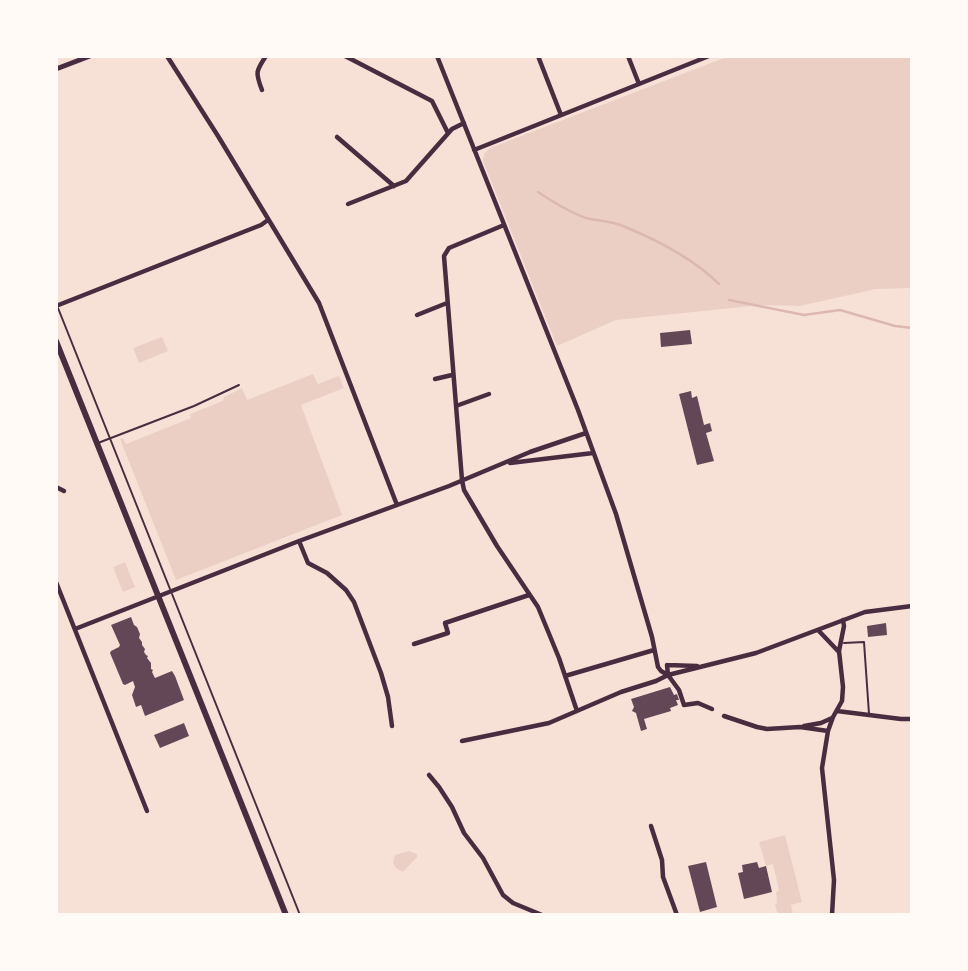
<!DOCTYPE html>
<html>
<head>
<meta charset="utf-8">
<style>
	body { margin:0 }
	#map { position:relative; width:968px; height:971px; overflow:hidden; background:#f7e1d7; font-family:Barlow,sans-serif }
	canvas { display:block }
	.frame { position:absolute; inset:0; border:58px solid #fffaf5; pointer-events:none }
</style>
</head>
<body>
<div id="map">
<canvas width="968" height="971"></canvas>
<div class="frame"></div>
</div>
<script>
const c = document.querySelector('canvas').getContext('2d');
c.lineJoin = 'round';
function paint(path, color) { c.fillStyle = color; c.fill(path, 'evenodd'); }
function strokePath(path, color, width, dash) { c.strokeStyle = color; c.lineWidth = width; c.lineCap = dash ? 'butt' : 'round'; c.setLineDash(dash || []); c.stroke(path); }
const green = new Path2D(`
	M729,56H912V288L876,289L800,306L761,305L616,320L557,346L483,161L484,154L490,148Z
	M162,337L168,351L139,363L133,348Z
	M313,374L318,384L339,376L344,388L301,405L342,515L176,580L120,439L123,438L126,444L191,418L190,414L223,401L224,397L242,388L247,400Z
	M125,562L135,587L123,592L113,567Z
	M785,835L802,902L791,905L793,915H778L775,904L777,903L776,892L779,890L773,864L766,866L759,842Z
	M409,851L417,854V857L403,872L396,868L393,863L395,855Z`);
const stream = new Path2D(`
	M538,192C553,202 569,212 586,218C598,221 611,221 623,226C657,240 693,258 719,284
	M729,300L804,315L840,310L895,326L912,328`);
const building = new Path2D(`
	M690,330L692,344L661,347L660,333Z
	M691,391L692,398L697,396L704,425L710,423L712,431L706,433L714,461L697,465L679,394Z
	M131,617L134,625L137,627L140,634L139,638L142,642V645L145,649L144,652L146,655L148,656L147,658L151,663V669L153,670L152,672L155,678L172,671L175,676L184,700L145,716L141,705L136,707L132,695L135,687L133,681L125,685L123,684L110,653L111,651L119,647L120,645L111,625Z
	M886,623L887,635L868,637L867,626Z
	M670,687L674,695L677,694L679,700H676L678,705L670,708L671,711L644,719L647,729L641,731L636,713L632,711L634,707L631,699Z
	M184,723L189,736L160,748L154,735Z
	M706,862L717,907L700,912L688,866Z
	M757,862L759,868L766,866L772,892L744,899L738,873L743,872L742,865Z`);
const service = new Path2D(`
	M58,308L170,589
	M98,443L194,406L239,385
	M172,594L300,915
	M844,643L864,642L869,714`);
const minor = new Path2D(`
	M167,56L218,136L319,303L397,505
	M345,56L432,101L448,133
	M437,56L578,410L616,514L652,637L658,667L661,671L668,675
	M538,56L561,115
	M628,56L639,84
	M262,90C255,72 256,71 266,56
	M337,137L394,186
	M474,150L709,56
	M348,204L406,181L452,129L464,123
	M504,225L449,248L444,256L462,480L464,490L497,546L538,607L559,658L577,711
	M56,306L261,225L268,220
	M417,315L447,303
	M435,379L452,375
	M456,406L489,394
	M510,463L593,453
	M56,487L64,491
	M299,541L308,563L327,573L346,590L354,602L381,673L388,697L392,726
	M56,582L147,811
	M75,629L299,541L449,486L530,452L586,433
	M818,630L838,651
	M414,644L448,633L445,623L529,595
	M667,665L668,675L679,690L684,705L698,703L712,709
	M667,665L697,666
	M565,676L654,650
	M837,711L901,719H912
	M724,716L757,727L767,729L800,727L828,731
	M804,726L821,723L832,718
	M462,741L549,723L621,692L656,681L668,675L756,653L865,612L912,606
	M429,775L439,787L452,807L464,833L483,858L503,895L513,903L542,915
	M651,826L662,860L663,877L677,915
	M832,915L834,880L822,768L828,731L833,717L842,701L843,687L839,651L844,626L843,620`);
const tertiary = new Path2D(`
	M56,69L90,56`);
const secondary = new Path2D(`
	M56,341L286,915`);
paint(green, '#ebcfc5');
strokePath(stream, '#dcb8b0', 2.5);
paint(building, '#644757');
strokePath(service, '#4a2c40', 2);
strokePath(minor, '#4a2c40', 4.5);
strokePath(tertiary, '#4a2c40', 5);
strokePath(secondary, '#4a2c40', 6);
</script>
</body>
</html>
